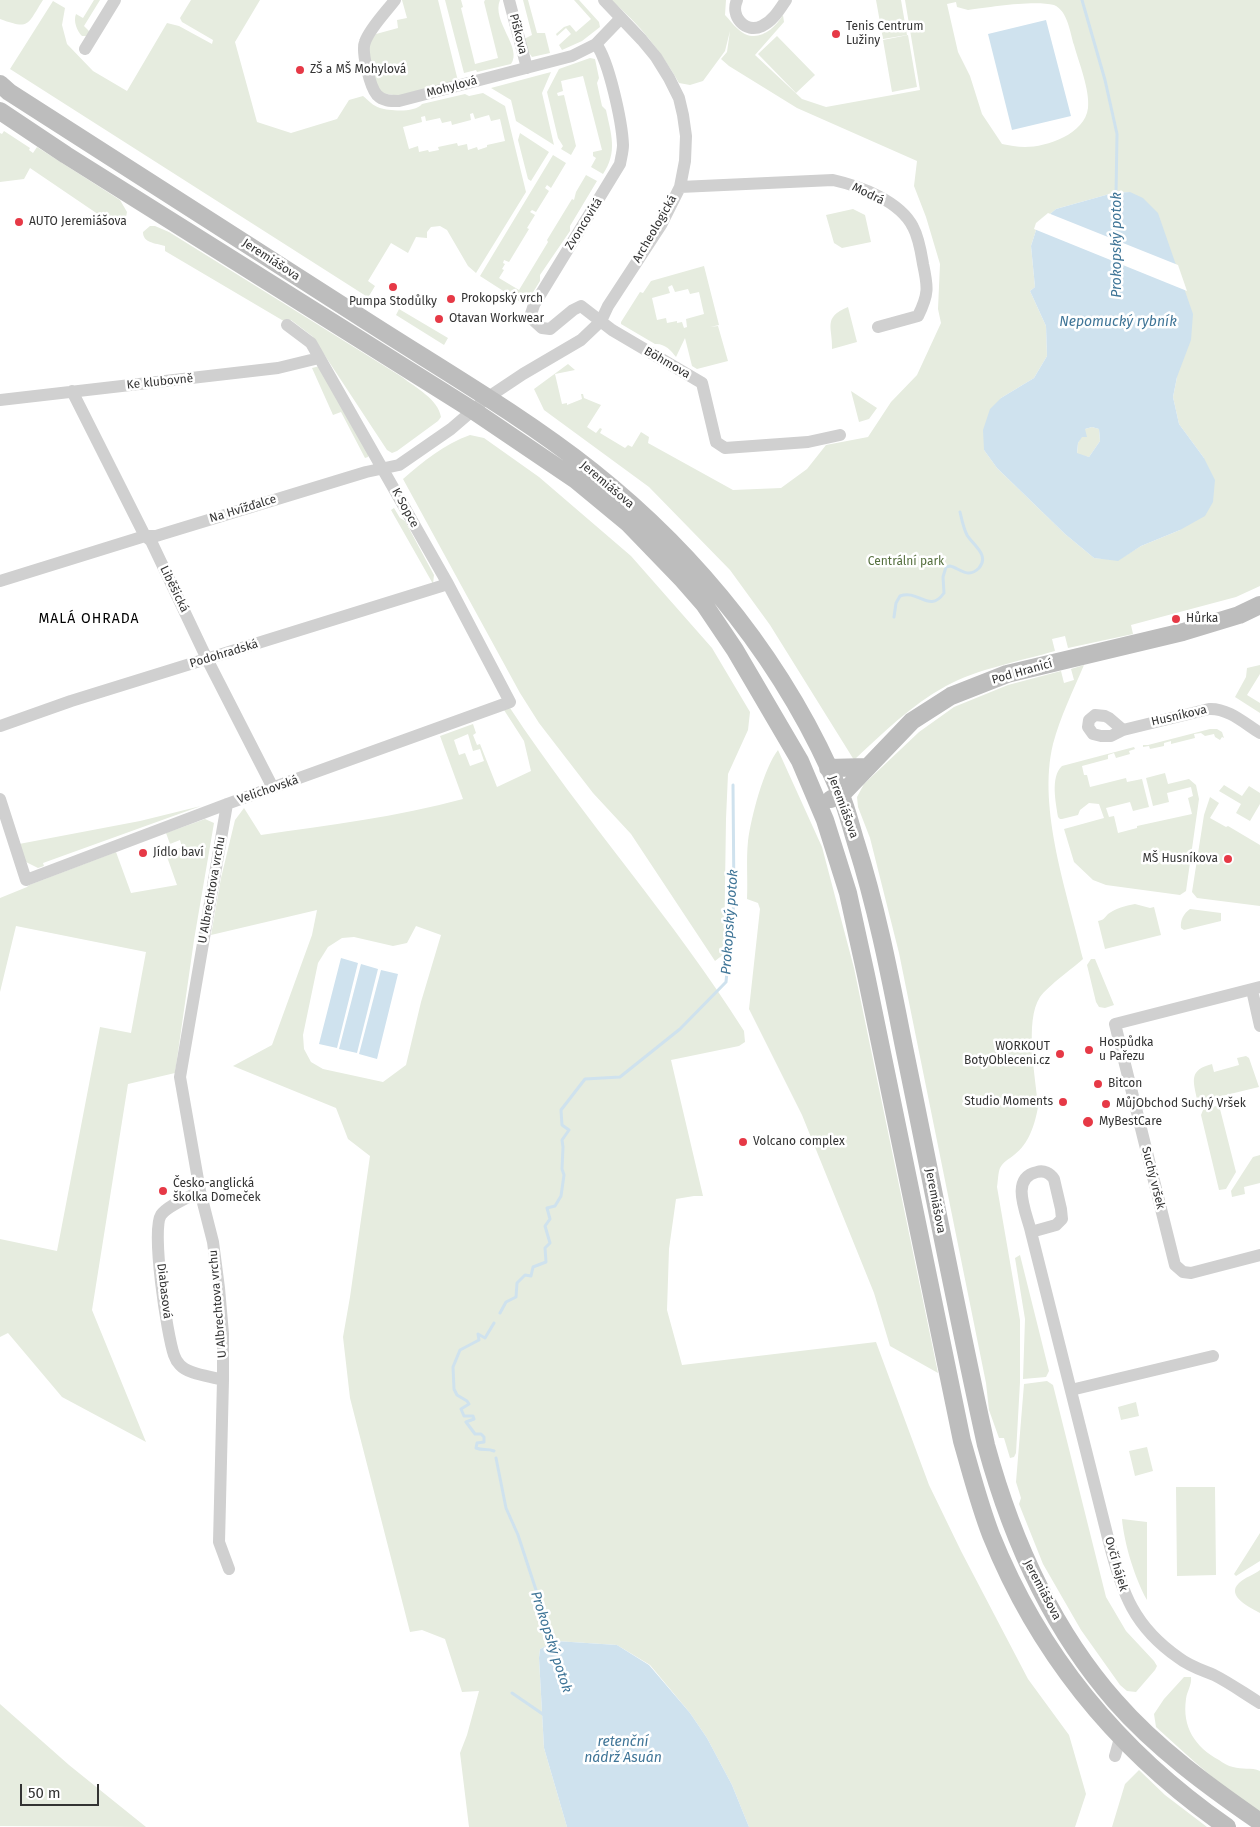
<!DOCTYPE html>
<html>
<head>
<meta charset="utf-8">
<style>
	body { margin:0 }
	#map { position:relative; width:1260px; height:1827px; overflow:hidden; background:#fff; font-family:"Fira Sans",sans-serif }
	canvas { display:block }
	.scale { position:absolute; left:20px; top:1784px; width:79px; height:22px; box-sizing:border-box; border:2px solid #333; border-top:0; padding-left:6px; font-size:15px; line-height:18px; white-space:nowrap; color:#333; -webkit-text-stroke:4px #fff; paint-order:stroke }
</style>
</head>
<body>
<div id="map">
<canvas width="1260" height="1827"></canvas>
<div class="scale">50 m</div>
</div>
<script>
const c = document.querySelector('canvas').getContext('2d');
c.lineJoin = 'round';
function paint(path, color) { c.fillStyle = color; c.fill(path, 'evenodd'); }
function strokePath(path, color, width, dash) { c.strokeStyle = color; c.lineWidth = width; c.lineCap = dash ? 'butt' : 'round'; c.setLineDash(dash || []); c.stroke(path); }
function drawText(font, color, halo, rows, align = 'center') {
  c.font = font + ' "Fira Sans",sans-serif'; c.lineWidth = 5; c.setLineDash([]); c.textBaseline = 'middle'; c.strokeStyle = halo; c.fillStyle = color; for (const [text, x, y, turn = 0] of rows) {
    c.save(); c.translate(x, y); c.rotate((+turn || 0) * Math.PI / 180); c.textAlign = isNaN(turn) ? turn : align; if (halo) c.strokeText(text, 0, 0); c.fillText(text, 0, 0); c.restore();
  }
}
const green = new Path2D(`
	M0,0H43C27,25 30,30 0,19Z
	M94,0H100L84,26L90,32L87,36H82C77,31 73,21 76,14L83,18Z
	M191,0H260L235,42L257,122L291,133L337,119L349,100L363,96C368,100 373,106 380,108C390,111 415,113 422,104L465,94L469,96L483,93L505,106L526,192L476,273L468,266L447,230L440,226L431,227L427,232V238L416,237L408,253L391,243L368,281L375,286L369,296H366L10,69L53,1L65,8L62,25L67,44L93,71L127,91L167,23L179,26L212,44L213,40L182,22L180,18ZM473,113L475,119L489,115L491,121L500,119L505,141L487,145V147L478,150L477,147L468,150L467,144L458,146L457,143L438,147L439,150L429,152L428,150L419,152L418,146L409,149L403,127L422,122L421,117L425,116L426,121L440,118L442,123L451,121L452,125L471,120L470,114Z
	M402,0H438L458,81L399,96L382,93L373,79L368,45L376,34L398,28L397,20L407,18Z
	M445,0H461L463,7L461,8L475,64L498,58L484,2L485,0H500C491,21 523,48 511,64L477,72L476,70L464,73Z
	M523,0H528L537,33H545L550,53L532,57L527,50L524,39L532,35Z
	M574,0H579L599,22L600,27L582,41L562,50L559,45L571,34L566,28L557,36L556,34L564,27L570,25L576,32L591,19Z
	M611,0H726L725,15C729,19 733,25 738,29C755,45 773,31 783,15L784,22L755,55L802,99L826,107L920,90L905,0H1260V586L1236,597L1131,625L1133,634L1068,648L1065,636L1052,639L1055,651C1021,661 977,669 946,686C911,705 883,733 854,760L770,625L730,570L649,487L544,410L534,389L568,364L575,370L555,374L562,404L567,403V405L582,399L581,394H583L584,398L601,405L587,427L596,433L600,428L602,429L600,433L625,448L628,445L632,447L641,432L649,437L648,443L733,490L781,488L807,469L826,445L868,437L891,402L917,375L941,323L938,309L940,264L926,217L914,186L917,161L797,108L729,66L721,59L727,52L730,31L725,51L703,81L690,85L679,83C661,51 639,24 611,0ZM956,2L957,7L968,10C990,7 1034,0 1054,5C1068,11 1070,33 1074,45C1079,63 1090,90 1088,108C1085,134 1047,147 1025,147C1017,147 1009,145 1002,144L982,114L970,76L958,52L947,4ZM1130,192L1177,377L1173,397L1179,424L1204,458L1180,530L1141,546L1118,560L1094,558L1065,534L997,468L984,450L1001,398L1034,378L1047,356L1046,326L1030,291L1035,287L1031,246L1038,224L1056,209L1113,193Z
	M876,0H901L907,35L883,39Z
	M908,35L917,87L892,92L883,40Z
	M777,36L815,75L796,93L758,54Z
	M590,58L595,59L599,78L597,83L602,106L606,110C611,134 618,152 603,174L591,167L596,158L593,156V152L602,150L583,76L561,81L563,91L557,93L558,96L564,95L576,146L571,155L561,149L563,146L558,138L547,92L559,69Z
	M551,72L542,93L554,145L516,121L511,100L491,88Z
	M4,131L30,148L29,150L33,153L37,147L120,200L127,212L125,222L119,226L111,223L30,168L24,179L0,182V133L2,134Z
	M520,133L549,152L531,181L528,179L518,140Z
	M553,155L566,163L551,188L547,185L545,188L549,191L536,212L532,210L530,212L535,215L527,228L529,229L509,262L504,260L503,263L505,264L502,269L504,270L499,278L519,290L548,242L547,240L572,199L574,200L576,192L586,175L597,181L570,226V231L540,275V281L527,302L522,303L480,276Z
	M853,209L865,215L871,242L842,248L834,243L826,215Z
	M150,226H155L169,232L402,377C416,388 438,399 441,417L438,421L397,451L392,453L387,450L312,336L291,320L287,323L165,251V246C155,243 143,243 143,232Z
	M704,266L719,325L710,327L718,326L728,361L697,369L692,366L685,338L676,357C671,350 664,343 655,344L621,324V322L640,292L643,293L651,281ZM672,285L675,292L688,289L690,294L699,292L704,314L686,319L687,327L684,328L682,322L677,323V321L667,323L666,318L657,320L652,298L670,293L668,287Z
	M848,307L857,342L832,349C833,327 822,318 848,307Z
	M399,309L448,338L444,345L396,315Z
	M320,366L369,453L368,457L365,458L341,412L333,415L312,368Z
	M851,391L877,408L869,419L859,422Z
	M1092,427L1099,429L1100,441L1089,457L1077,454L1078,443L1085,429Z
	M470,435L484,438L539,477L631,556L712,648L750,712L748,730L728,774L726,819L724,954L715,961L631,834L593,793L539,723L520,693L403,479C424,461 444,444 470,435Z
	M394,508L400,518L405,521L434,575L433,584L391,510Z
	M1084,665C1073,691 1060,717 1053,744C1037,809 1068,895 1083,959C1072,969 1049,985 1040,997C1024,1021 1036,1079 1038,1107C1035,1124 1029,1144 1014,1155C1009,1159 1003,1162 1000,1168C998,1173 998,1181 997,1187L1020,1320V1382L1016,1453L1014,1457L1010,1458L1004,1438H999L989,1410L986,1383L899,953L870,838L858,807L857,797L864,784L919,732L954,707L1008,685L1061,671L1064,683L1074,680L1071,669Z
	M1260,665V674L1247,695L1260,703V713L1235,697L1246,677L1247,668Z
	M510,708C583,819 673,918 744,1031L745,1042L739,1046L671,1060L703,1196H694L676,1199L669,1249L667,1310L682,1365L876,1342L929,1485L961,1551L1028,1679L1069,1735L1086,1794L1075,1827H749L732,1785L707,1738L690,1713L650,1665L617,1645L556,1641L540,1649L539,1658L544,1748L567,1827H469L460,1753L467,1735L479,1691L462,1692L445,1639L422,1630L410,1632L350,1398L343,1337L350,1297L370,1156L348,1139L336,1108L233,1066L272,1045L312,935L317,910L211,935L221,878L235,820L244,808L261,835C329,825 397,817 463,799L440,736L473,724L476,733L473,735L477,745L480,744L497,787L531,771L524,741L504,710ZM468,734L473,751L480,749L484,761L470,766L465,753L459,755L454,740ZM416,926L441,935L421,1002L406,1065L383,1082L323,1069L311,1062L304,1049L303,1035L318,963L328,947L342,938L354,937L393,946L407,943Z
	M1210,729H1217L1222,732L1224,738L1222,737L1220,740L1215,737L1214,734L1205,736L1201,733L1194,734L1195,738L1171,744V741L1164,743V746L1150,749L1149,746L1143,747V745H1148Z
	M1134,747L1135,749L1129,751L1130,754L1116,758L1114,753L1108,755V759L1082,766L1084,775H1087L1090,787L1126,778L1127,782L1142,779L1149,807L1133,811L1130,802L1106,808L1109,817L1114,816L1118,833L1137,828V826L1192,814L1188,798L1193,796L1191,787L1167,793L1169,802L1153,806L1146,778L1165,773L1168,784L1189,779L1196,785L1199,799L1186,891L1180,895L1106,885L1093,880L1074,862L1064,829L1104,818L1099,804L1089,803L1080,810L1078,815L1062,819H1060L1058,817C1056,803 1050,777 1062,766Z
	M778,750L822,847L854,968L938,1373L890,1346L874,1293L802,1115L749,1009L760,909L758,903L747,899C748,880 746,860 748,841C751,817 764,768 778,750Z
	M1224,785L1242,796L1249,786L1260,793V804L1250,821L1236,813L1241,804L1219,791Z
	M1210,797L1219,803L1210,818L1226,827L1228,826L1260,845V906L1197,898L1192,892L1204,815Z
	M201,806L43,863L44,866L38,868L26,862L19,844L140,821Z
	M205,819L214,823L194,940L175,1073L128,1084L92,1310L146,1442L62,1397L8,1333L0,1337V1239L57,1251L100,1027L131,1033L146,952L16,926L0,992V898L27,887L29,885L116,852L131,893L177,885L166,854L182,847L180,840L170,844L166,833Z
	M1135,904L1150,908L1154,907L1161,935L1105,949L1098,921C1104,920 1104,918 1108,914C1116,908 1125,906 1135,904Z
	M1190,909L1221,913V921L1184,930L1181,928C1180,920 1184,913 1190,909Z
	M1091,959H1095L1114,1005L1105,1008L1099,1007L1096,1002L1087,965Z
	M1246,1056L1249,1058L1259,1087L1201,1101L1197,1099C1193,1080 1189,1070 1212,1064L1214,1072L1239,1065L1237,1058Z
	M1216,1106L1220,1109L1236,1172L1226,1189L1219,1190L1201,1115L1203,1110Z
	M1260,1155V1183L1244,1187L1245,1194L1232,1197L1231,1191L1251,1160L1253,1157Z
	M1020,1255L1049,1371L1046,1377L1023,1379L1025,1319L1015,1258Z
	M1047,1381L1053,1385L1106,1597L1126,1631L1154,1661L1157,1666L1155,1670L1136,1692L1127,1691L1120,1685L1081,1630L1043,1564L1019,1504L1021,1498L1016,1482L1024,1384Z
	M1136,1402L1139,1416L1121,1420L1118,1407Z
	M1147,1447L1153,1471L1135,1476L1129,1451Z
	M1176,1487H1215L1216,1575L1177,1576Z
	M1122,1519L1147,1522V1600C1135,1579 1124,1543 1122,1519Z
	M1260,1533V1561L1236,1576L1234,1574Z
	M1260,1570V1613C1251,1608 1225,1596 1239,1583C1245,1577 1254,1575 1260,1570Z
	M1184,1677H1191C1192,1685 1187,1691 1186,1699C1182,1727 1195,1747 1219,1760C1223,1763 1228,1766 1233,1767C1242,1770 1251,1767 1260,1771V1812C1222,1788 1189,1757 1156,1727L1154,1714L1164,1699Z
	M0,1704L69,1765L146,1827L0,1826Z
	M1139,1770L1165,1795L1207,1827H1112L1125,1784Z`);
const water = new Path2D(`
	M1046,20L1071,116L1012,130L988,34Z
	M1130,192L1143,198L1158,213L1193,314L1191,340L1177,377L1173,397L1179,424L1204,458L1215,480L1213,502L1205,516L1180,530L1141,546L1118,561L1094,558L1065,534L997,468L984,450L983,430L990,409L1001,398L1034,378L1047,356L1046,326L1030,291L1035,287L1031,246L1038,224L1056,209L1113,193ZM1092,427L1099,429L1100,441L1089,457L1077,453L1078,443L1082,437H1087L1085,429Z
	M341,958L358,963L337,1048L319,1044Z
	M361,964L378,969L357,1053L339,1049Z
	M381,970L398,974L377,1059L359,1054Z
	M556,1641L617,1645L649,1665L690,1713L707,1738L732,1785L749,1827H567L544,1748L539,1658L540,1649Z`);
const pier = new Path2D(`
	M1048,213L1178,265L1187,291L1034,229L1036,223Z`);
const stream = new Path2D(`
	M1082,0L1105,80L1117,134L1116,195
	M894,617L896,603L900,596C919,589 929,614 944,593L943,577L946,567L950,566C956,567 962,573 969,573C973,573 976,571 979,568C990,555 973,545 967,535C963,527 962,520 960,512
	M500,1313L506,1302L516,1297L517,1283L525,1275L531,1276L533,1267L546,1262L545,1248L550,1243L545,1226L550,1219L547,1208L555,1206L561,1196L564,1175L562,1169L563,1147L562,1140L569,1130L562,1125L561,1110L585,1079L620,1077L680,1029L726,982L734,901L733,785
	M494,1451C487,1448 483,1451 476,1448L477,1443L484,1442V1437L481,1434H475L466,1422L474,1419L473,1416H464L461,1409L469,1404L467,1401L457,1395L454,1389L453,1367L460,1350L479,1340L478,1334L485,1338L494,1323
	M496,1458L506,1508L518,1535L554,1645
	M512,1693L547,1717`);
const street = new Path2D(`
	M395,0C386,12 370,28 365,42C361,51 370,87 377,95C383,101 390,101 399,101L572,56L596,44L621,18
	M509,0L527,68
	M737,0C730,16 745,34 762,26C773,21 780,9 786,0
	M596,44C609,61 622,122 623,145C623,151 621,158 620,164L534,305L530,317L542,328L550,329L573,310L581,306L612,330L702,383L716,442L725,448L808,442L840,435
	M85,49L115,0
	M680,187L833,180C860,186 900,201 913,227C919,238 921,252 923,264C928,287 929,294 918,316L878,327
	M72,391L145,536L151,541L207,659L273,788
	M0,400L278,368L319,358
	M0,581L145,536H156L366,472L399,465L451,429L487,398L523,374L581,340L601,321L608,306L661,225L680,187L685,161L686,136L683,115L679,98L669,78L656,57L642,40L604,0
	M0,726L71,701L448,584
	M1123,730L1109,718L1105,716L1095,715L1089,720L1088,727L1093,734L1101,736H1111L1123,730L1209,709C1228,708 1244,723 1260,733
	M0,799L26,880L227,804L510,702L448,584L311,343L287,325
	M227,804L180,1077L200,1191L213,1242L219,1288L223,1334V1380L219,1542L229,1569
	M1260,987L1115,1024L1175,1265L1183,1272L1191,1273L1260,1255
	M1252,990L1260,1026
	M200,1191C190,1197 168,1205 161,1215C151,1230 167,1335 174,1355C175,1358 178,1363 180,1365C189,1375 211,1376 223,1380
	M1031,1232C1027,1214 1009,1178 1037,1172C1044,1170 1050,1173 1054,1179L1061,1209L1062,1219L1056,1225L1031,1232L1109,1542C1122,1593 1134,1627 1179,1658C1189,1666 1202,1670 1214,1675C1230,1683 1245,1694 1260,1703
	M1071,1390L1213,1356
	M1115,1756L1120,1738`);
const secondary = new Path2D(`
	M0,84L9,92C124,165 239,240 354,313C434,365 517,412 592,471C699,556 787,666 840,793C847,809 851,827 856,843C878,912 891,982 905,1052C932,1183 957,1314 986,1445C1011,1537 1051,1628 1115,1701C1156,1748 1208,1786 1260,1822
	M0,111L66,155L474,411L576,480L628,523L683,580L704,604L735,650L800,761L825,820L848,893L866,975L962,1441C971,1472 979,1504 991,1535C1040,1657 1119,1752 1227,1827
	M828,768L866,767
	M831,799L841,795L912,721L951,696L1007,674L1183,632L1239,615L1260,605`);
const markers = [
	[836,34,5,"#e63946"],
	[300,70,5,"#e63946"],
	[19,222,5,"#e63946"],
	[393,287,5,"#e63946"],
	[451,299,5,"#e63946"],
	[439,319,5,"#e63946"],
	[1176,619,5,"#e63946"],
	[143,853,5,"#e63946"],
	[1228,859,5,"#e63946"],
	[1089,1050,5,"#e63946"],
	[1060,1054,5,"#e63946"],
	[1098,1084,5,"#e63946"],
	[1063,1102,5,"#e63946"],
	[1106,1104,5,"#e63946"],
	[1088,1122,6,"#e63946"],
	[743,1142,5,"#e63946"],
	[163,1191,5,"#e63946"]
];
const poiNames = [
	["Tenis Centrum",846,27],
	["Lužiny",846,41],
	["ZŠ a MŠ Mohylová",310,70],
	["AUTO Jeremiášova",29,222],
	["Prokopský vrch",461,299],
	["Pumpa Stodůlky",393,302,"center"],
	["Otavan Workwear",449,319],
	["Hůrka",1186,619],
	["Jídlo baví",153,853],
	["MŠ Husníkova",1218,859,"right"],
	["Hospůdka",1099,1043],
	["u Pařezu",1099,1057],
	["WORKOUT",1050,1047,"right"],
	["BotyObleceni.cz",1050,1061,"right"],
	["Bitcon",1108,1084],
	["Studio Moments",1053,1102,"right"],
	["MůjObchod Suchý Vršek",1116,1104],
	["MyBestCare",1099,1122],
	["Volcano complex",753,1142],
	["Česko-anglická",173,1184],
	["školka Domeček",173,1198]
];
const streetNames = [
	["Píškova",518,34,76],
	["Mohylová",452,87,-15],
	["Modrá",868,194,26],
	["Zvoncovitá",584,224,-58],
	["Archeologická",655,229,-60],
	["Jeremiášova",271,260,33],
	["Böhmova",667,363,30],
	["Ke klubovně",160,382,-6],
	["Jeremiášova",607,485,40],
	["K Sopce",405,508,61],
	["Na Hvížďalce",243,509,-17],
	["Liběšická",174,589,64],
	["Podohradská",224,654,-17],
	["Pod Hranicí",1022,672,-16],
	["Husníkova",1179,716,-13],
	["Velichovská",268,790,-19],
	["Jeremiášova",843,807,70],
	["U Albrechtova vrchu",212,890,-80],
	["Suchý vršek",1153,1178,76],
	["Jeremiášova",935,1201,79],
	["Diabasová",164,1291,83],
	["U Albrechtova vrchu",218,1304,-95],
	["Ovčí hájek",1116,1564,74],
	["Jeremiášova",1042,1590,62]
];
const parkNames = [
	["Centrální park",906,562]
];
const waterNames = [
	["Prokopský potok",1117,245,-90],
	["Nepomucký rybník",1118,322],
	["Prokopský potok",730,922,-86],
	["Prokopský potok",551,1642,72],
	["retenční",623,1742],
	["nádrž Asuán",623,1758]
];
const neighbourhoodNames = [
	["MALÁ OHRADA",89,619]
];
paint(green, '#e6ecdf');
paint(water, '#cfe2ee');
paint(pier, '#fff');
strokePath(stream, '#cfe2ee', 3);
strokePath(street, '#d0d0d0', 12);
strokePath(secondary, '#bdbdbd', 18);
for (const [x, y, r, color] of markers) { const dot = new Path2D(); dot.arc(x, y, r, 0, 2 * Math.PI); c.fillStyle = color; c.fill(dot); strokePath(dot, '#fff', 2); }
drawText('12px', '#333', '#fff', poiNames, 'left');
drawText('12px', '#333', '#fff', streetNames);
drawText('12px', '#56703f', '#fff', parkNames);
drawText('italic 14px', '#3f7597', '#fff', waterNames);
c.letterSpacing = '1px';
drawText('14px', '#000', '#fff', neighbourhoodNames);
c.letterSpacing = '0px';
</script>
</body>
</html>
